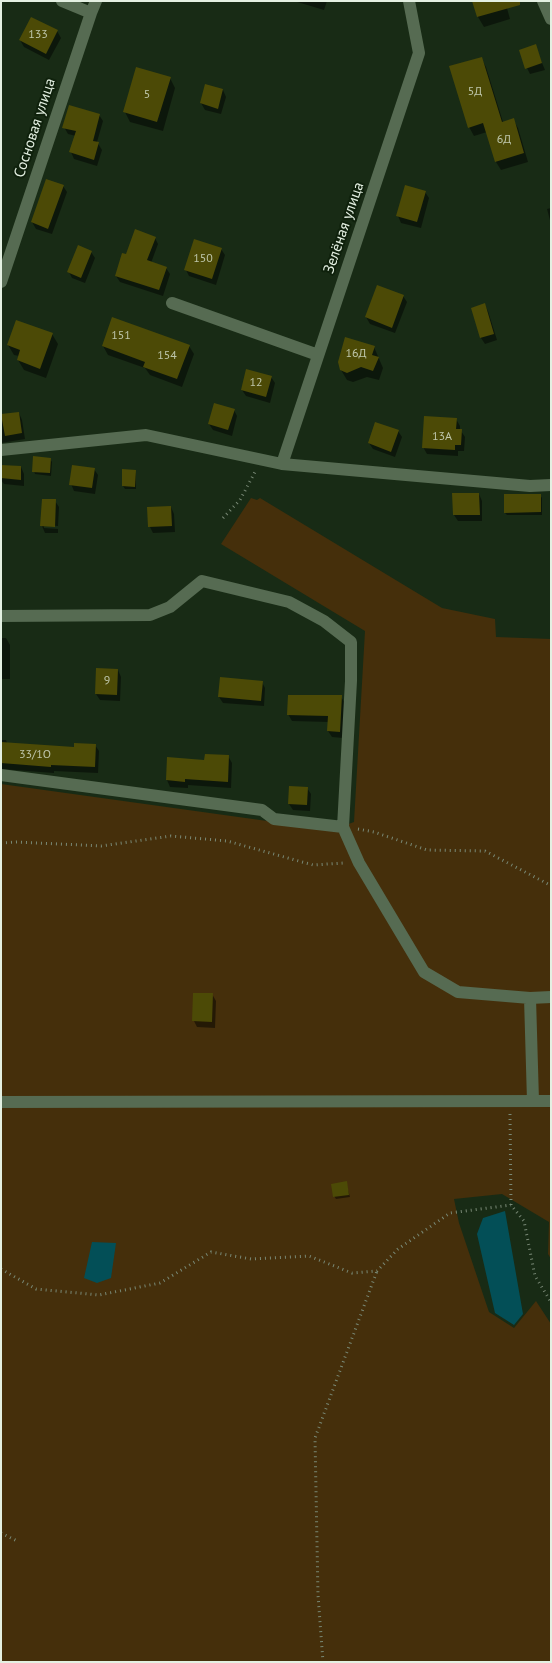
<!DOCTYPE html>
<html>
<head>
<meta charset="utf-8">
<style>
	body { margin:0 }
	#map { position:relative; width:552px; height:1663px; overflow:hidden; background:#182b15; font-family:"PT Sans",sans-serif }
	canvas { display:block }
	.frame { position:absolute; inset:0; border:2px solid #e4f0e2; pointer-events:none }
</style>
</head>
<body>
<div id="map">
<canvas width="552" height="1663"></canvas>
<div class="frame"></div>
</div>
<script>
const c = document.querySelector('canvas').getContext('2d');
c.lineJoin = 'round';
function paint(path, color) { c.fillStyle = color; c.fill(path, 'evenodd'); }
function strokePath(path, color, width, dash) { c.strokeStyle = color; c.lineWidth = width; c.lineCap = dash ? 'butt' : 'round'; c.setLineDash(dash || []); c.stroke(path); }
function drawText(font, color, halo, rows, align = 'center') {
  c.font = font + ' "PT Sans",sans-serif'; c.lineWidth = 4; c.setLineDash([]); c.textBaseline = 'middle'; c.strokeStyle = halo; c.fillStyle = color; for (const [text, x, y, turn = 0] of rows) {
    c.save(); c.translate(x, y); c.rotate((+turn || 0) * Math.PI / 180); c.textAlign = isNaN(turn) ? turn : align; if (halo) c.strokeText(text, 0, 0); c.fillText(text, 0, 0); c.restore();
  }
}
const green = new Path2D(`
	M251,498L257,500L260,498L442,608L495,619L496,637L551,639V1259L548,1254L549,1222L502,1194L454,1199L459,1223L489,1312L514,1328L536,1301L551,1324V1662H1V784L332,830L354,822L365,631L221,544Z`);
const water = new Path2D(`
	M505,1211L523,1314L514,1325L495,1313L477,1234L483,1218Z
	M92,1242L116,1243L111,1278L97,1283L84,1278Z`);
const shadow = new Path2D(`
	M294,1H327L324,10Z
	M473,1H505L510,19L484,27L478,17Z
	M57,31L61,38L49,60L24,47L20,40Z
	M535,46L545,70L530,74L527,68Z
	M481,58L486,67L503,122L513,119L518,128L528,162L501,170L496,162L487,132L474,136L469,127Z
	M170,78L175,88L163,131L130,122L125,112Z
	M223,90L226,97L221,114L205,110L201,103Z
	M99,115L103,121L97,142L102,150L97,166L74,159L71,152L76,136L68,134L64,127Z
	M63,186L67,192L52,234L36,229L32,222Z
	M425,192L429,198L421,228L401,223L398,216Z
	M551,208V224L547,209Z
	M155,238L158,244L151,263L166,268L170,274L163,296L120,282L116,276L127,255Z
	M221,249L225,255L216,285L189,276L186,270Z
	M91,252L95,258L85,283L72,278L69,272Z
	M403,296L407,302L395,333L370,324L366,317Z
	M485,305L488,311L497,340L485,344L481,338L472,308Z
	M52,334L58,344L46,378L24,370L18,360L19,356L14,355L8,345Z
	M103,346H189L194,354L182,387L150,375L145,368L108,355Z
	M374,347L383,368L379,380L367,377L353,382L347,380L341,370Z
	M271,377L275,383L270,403L246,396L242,390Z
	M234,410L237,416L232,436L213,430L209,424Z
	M19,413L22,420L25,439L1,443V420Z
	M456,419L460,426V430L461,431L465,437L464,451H458V456L427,454L423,447Z
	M398,431L402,437L395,457L373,449L369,443Z
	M50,459L52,462L51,476L35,474L34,471Z
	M1,466L21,467L24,474V486L4,484L1,480Z
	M94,469L98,475L95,494L74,491L71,484Z
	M123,471H135L136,474V489H125L123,486Z
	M479,494L482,501V521H458L454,515Z
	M540,495L542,498V515H507L505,513Z
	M43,500L55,501L59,507L58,526L44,525V528L58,529V533H45L42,526Z
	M171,507L174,514L175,532L153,533L150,527Z
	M1,638H6L10,645V679H1Z
	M118,670L121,677L120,701L100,700L96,694Z
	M262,682L265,688L264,706L223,703L219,697Z
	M341,697L345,703L343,738L332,737L328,731L329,722L292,721L288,714Z
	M1,740H6L7,743L75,748L95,745L99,751L98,773L54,771V773L1,769Z
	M228,756L232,763L231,788L188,785V788L170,787L167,780L168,759L206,761Z
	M307,788L311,794L310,811L293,810L289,804Z
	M212,994L216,1001L215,1028L197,1027L194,1021Z
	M346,1183L350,1197L336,1199L334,1196Z`);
const building = new Path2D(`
	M472,1H520V5L477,17Z
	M31,17L58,30L46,54L19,40Z
	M536,44L542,63L525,69L519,50Z
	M482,57L502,122L514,118L524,153L495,162L483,123L468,128L449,66Z
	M136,67L171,77L157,122L123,112Z
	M205,84L223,89L218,109L200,103Z
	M69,105L100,114L93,141L99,142L94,160L69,152L76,131L62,128Z
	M46,179L64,185L48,229L31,222Z
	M405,185L426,191L417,222L396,216Z
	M135,229L156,237L147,260L167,267L159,290L115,276L122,253L126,254Z
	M194,239L222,248L212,279L184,270Z
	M78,245L92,251L81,278L67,272Z
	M377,285L404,295L392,328L365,317Z
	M485,303L494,334L480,338L471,308Z
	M112,317L190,345L177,379L143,367L145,362L102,346Z
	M16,320L53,333L40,369L17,360L20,350L7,345Z
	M345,337L375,346L372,355L379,357L373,371L361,367L347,373L340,370L338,362Z
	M246,369L272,376L266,397L241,390Z
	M214,403L235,409L228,430L208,424Z
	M19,412L22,433L5,436L1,414Z
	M424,416L457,418L456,429H462L461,445H455V450L422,448Z
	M375,422L399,430L391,452L368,443Z
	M33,456L51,458L50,473L32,472Z
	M1,465L21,466V480L1,478Z
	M72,465L95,468L92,488L69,485Z
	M122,469L136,470L135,487L122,486Z
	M452,493H479L480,515H453Z
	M504,494H541V512L504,513Z
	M42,499H56L55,527L40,526Z
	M171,506L172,526L148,527L147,507Z
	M96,668L118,669L117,695L95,694Z
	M220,677L263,681L261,701L218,697Z
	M288,695H342L340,732L327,731L328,716L287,715Z
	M1,742L74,747V743L96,744L95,767L51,765V767L1,763Z
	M205,754L229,755L228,782L185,779V782L166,780L167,757L204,760Z
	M289,786L308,787L307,805L288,804Z
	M193,993H213L212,1022L192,1021Z
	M347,1181L349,1195L333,1197L331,1184Z`);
const path = new Path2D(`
	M223,518L240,500L255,472
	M358,829L374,832L427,850L485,851L548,884L551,883
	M1,843L17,842L101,846L171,836L227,841L313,865L344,863
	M510,1114L511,1205L524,1221L535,1276L551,1302
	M1,1269L36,1289L99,1295L160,1283L211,1252L251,1259L309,1256L352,1273L377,1271L398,1249L450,1213L511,1205
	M1,1533L17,1541
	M323,1662L318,1595L315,1438L377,1271`);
const minor = new Path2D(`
	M62,1L91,13L96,1
	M543,1L551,19
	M1,282L91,13
	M172,303L318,355
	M1,450L146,435L282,464L530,486L551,485
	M282,464L419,53L409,1
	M1,616L150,615L170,607L202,581L289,602L324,621L351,642V681L343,827L359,863L424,972L458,992L530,998L533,1101
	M1,775L262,810L274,819L343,827
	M530,998L551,997
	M1,1102L551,1101`);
const numberNames = [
	["133",38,35],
	["5Д",475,92],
	["5",147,95],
	["6Д",504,140],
	["150",203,259],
	["151",121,336],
	["16Д",356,354],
	["154",167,356],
	["12",256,383],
	["13А",442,437],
	["9",107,681],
	["33/1О",35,755]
];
const streetNames = [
	["Сосновая улица",35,128,-72],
	["Зелёная улица",344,228,-71]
];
paint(green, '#452f0b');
paint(water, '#034f57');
paint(shadow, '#0007');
paint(building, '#4c4a06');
strokePath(path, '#798976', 3, [1, 4]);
strokePath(minor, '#566b52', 12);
drawText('12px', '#bec6ab', null, numberNames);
drawText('15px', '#e4f0e2', '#0f210c', streetNames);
</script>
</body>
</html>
